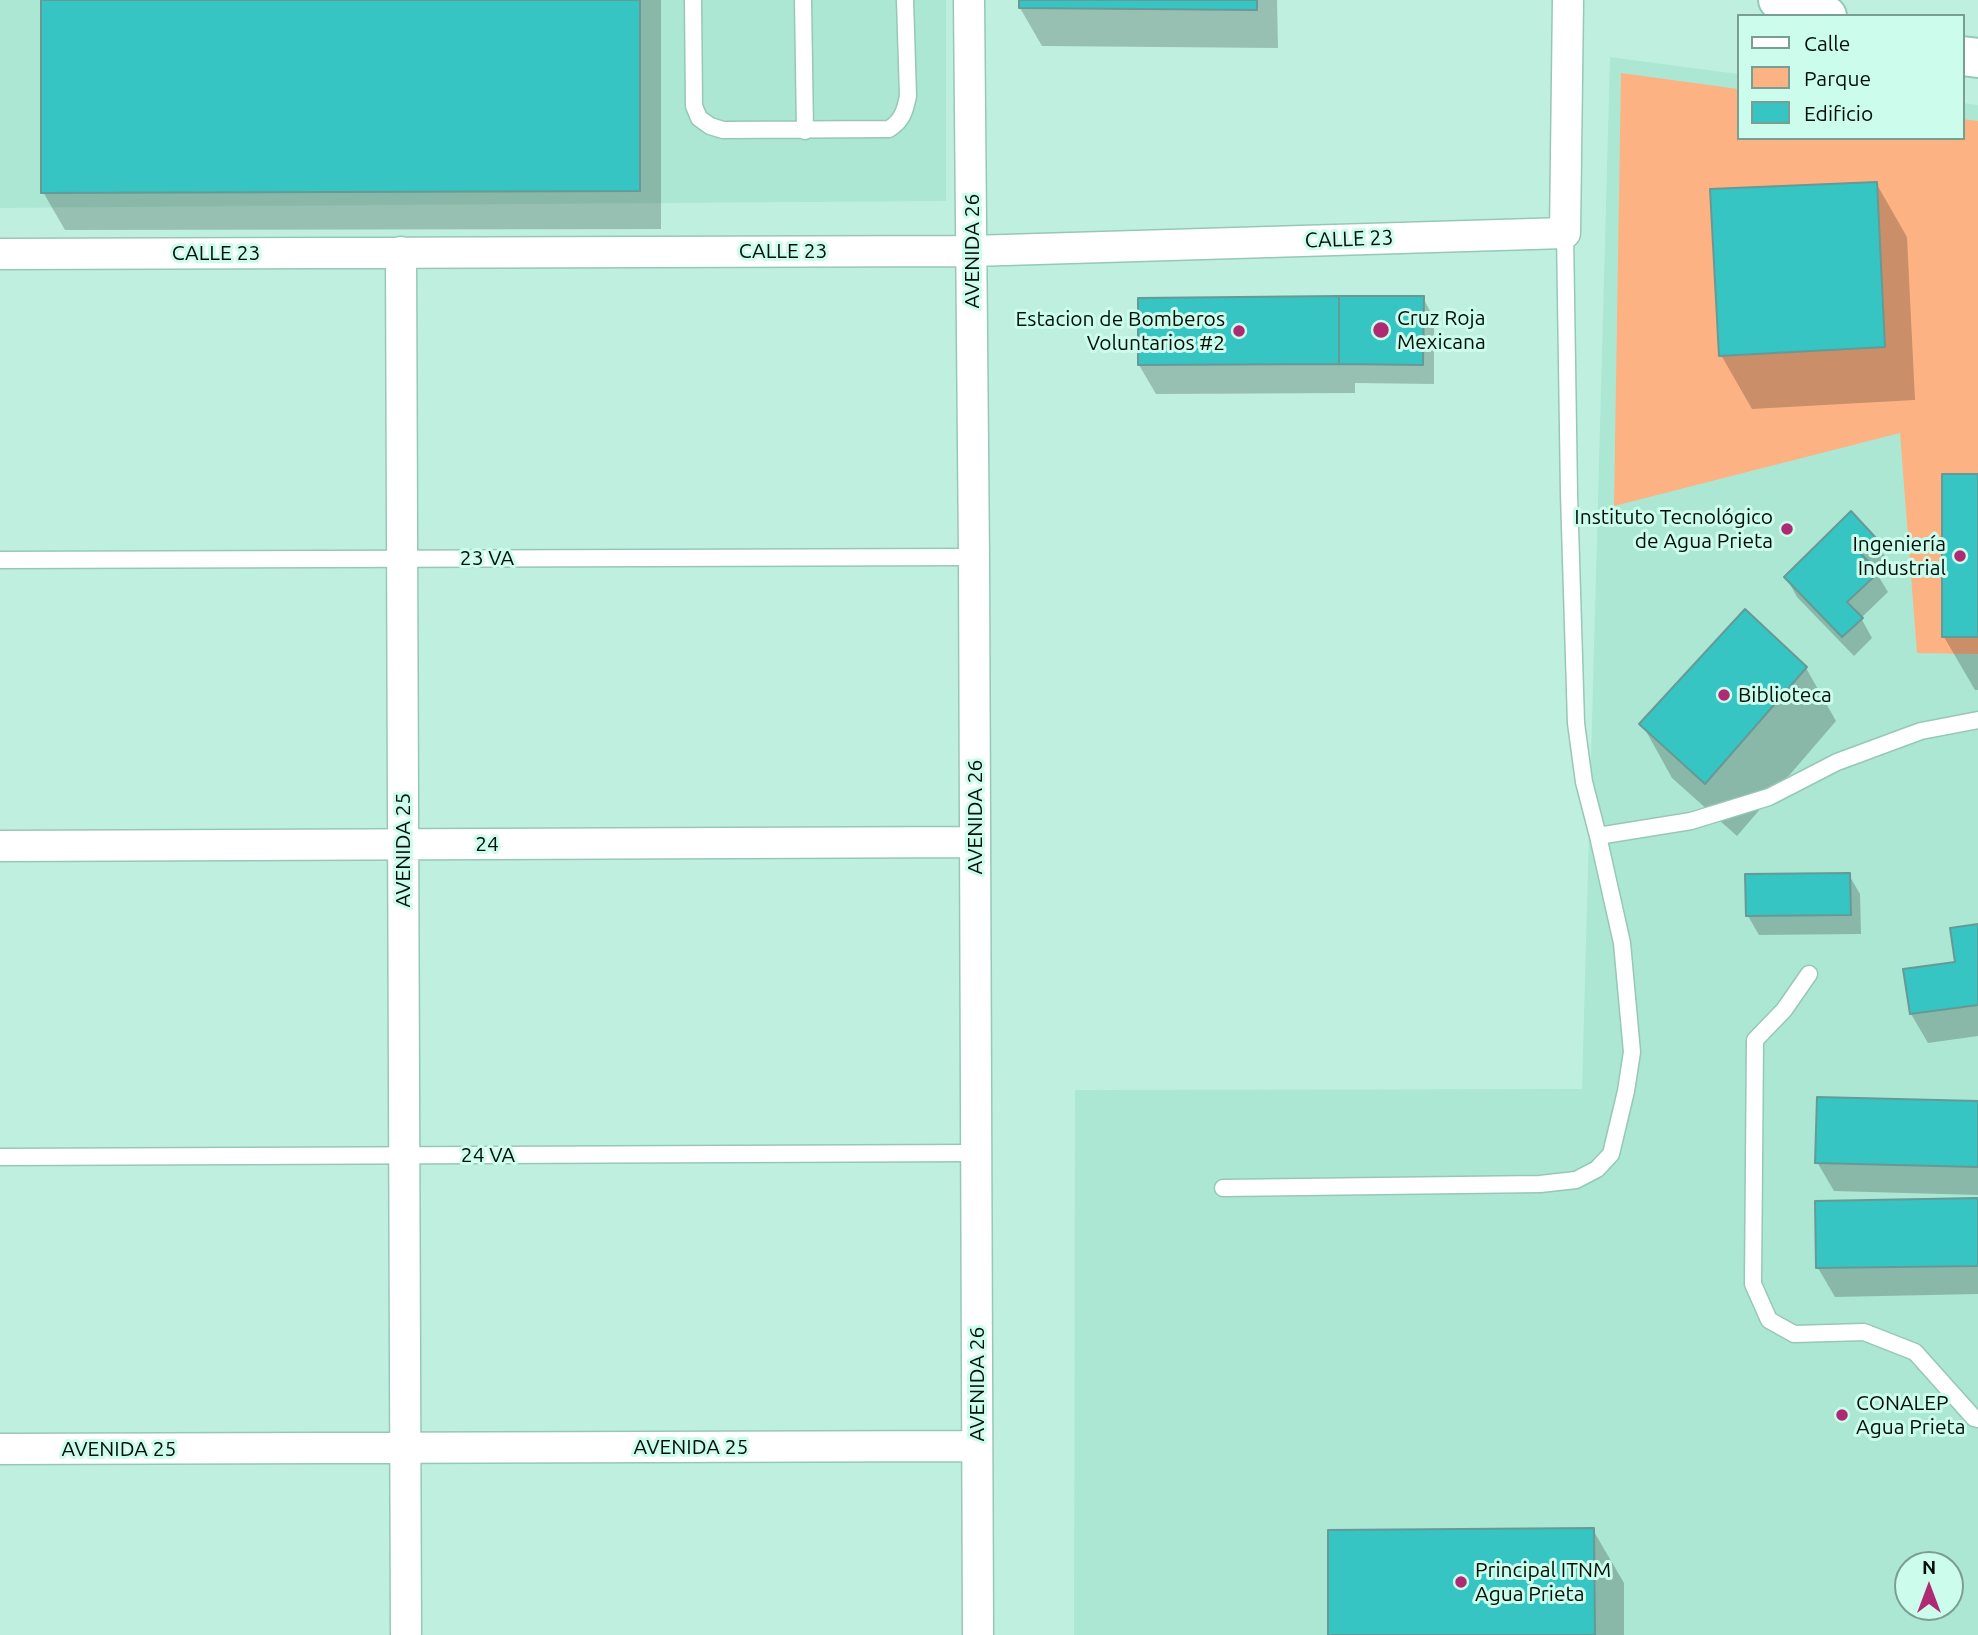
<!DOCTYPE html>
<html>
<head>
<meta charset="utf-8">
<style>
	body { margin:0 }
	#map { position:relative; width:1978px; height:1635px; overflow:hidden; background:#bff0df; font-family:Ubuntu,sans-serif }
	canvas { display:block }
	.legend { position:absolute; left:1737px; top:14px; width:228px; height:126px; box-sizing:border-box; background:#ccfdec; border:2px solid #7b9e92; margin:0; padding:9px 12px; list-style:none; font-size:21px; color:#010f0a }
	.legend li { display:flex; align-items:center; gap:14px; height:35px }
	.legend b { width:35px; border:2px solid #7b9e92 }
	.north { position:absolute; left:1894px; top:1551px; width:70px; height:70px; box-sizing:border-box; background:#ccfdec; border:2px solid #7b9e92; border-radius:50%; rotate:0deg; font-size:19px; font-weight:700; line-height:28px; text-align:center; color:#010f0a }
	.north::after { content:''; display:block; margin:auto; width:24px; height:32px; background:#ae2a72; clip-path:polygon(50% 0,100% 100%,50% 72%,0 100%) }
</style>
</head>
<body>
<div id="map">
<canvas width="1978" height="1635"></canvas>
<ul class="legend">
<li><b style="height:9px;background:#fff"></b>Calle</li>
<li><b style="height:19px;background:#fdb284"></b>Parque</li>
<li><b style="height:19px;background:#36c5c2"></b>Edificio</li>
</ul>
<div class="north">N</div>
</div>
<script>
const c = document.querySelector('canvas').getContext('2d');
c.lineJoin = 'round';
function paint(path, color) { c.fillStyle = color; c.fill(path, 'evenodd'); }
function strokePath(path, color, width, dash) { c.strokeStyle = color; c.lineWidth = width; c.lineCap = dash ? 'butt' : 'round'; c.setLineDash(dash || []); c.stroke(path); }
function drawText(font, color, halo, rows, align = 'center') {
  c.font = font + ' Ubuntu,sans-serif'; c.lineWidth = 6; c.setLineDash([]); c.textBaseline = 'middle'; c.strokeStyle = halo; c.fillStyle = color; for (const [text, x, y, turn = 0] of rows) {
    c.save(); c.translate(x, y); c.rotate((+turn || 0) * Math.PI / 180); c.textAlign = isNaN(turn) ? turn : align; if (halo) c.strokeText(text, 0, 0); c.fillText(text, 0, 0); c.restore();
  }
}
const built = new Path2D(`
	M0,0H946V201L0,208Z
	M1610,57L1738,74V138H1962V103L1978,105V1635H1074L1075,1090L1582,1089ZM1908,1565H1950V1607H1908Z`);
const green = new Path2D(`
	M1621,73L1738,89V138H1962V119L1978,121V654L1917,653L1900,433L1614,506Z`);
const shadow = new Path2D(`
	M43,0H661V229L65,230L43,192Z
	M1020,0H1277L1278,48L1042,46L1020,8Z
	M1876,183L1907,237L1915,400L1752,409L1721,355Z
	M1423,298L1434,318V384L1355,383V393L1156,394L1139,365L1140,300Z
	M1978,476V690H1975L1944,637Z
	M1875,539L1886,558L1874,569L1888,592L1861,618L1872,638L1854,656L1797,597L1786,577Z
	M1806,668L1836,721L1737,836L1672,778L1642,724Z
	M1849,875L1860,894L1861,934L1759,935L1748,916L1747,876Z
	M1978,926V1036L1928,1043L1911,1014L1957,963Z
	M1978,1103V1195L1834,1191L1817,1162Z
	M1978,1200V1294L1835,1297L1818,1268L1817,1203Z
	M1593,1530L1624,1583V1635H1330Z`);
const building = new Path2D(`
	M41,0H640V191L41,193Z
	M1019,0H1257V10L1019,8Z
	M1877,182L1885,347L1719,356L1710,189Z
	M1339,296H1424L1423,365L1339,364Z
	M1339,296V364L1138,365V298Z
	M1942,474H1978V637H1942Z
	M1851,511L1876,538L1860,553L1879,572L1847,602L1863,618L1842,637L1784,577Z
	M1745,609L1807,667L1705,784L1639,724Z
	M1850,873L1851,915L1746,916L1745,874Z
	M1978,924V1005L1910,1014L1903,969L1955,962L1950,928Z
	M1817,1097L1978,1101V1167L1815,1163Z
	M1978,1198V1266L1816,1268L1815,1201Z
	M1594,1528L1595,1635H1328V1530Z`);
const service = new Path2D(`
	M693,0L694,106L699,118L710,126L723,130L889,129C902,121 905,111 908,96L905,0
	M803,0L805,131
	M0,560L974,557
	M1598,836L1691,821L1769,797L1837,762L1921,731L1978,720
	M1809,974L1784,1010L1755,1040L1753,1284L1769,1320L1794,1334L1864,1332L1915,1352L1974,1418L1978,1419
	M0,1157L976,1153
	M1223,1188L1540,1184L1576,1180L1597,1169L1611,1154L1626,1091L1632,1052L1622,943L1598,836L1584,782L1576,723L1569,494L1565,233`);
const minor = new Path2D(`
	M969,0L974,557L978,1635
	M401,252L406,1635
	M0,254L972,251L1565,233L1568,0
	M0,846L975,842
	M0,1449L977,1446`);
const primary = new Path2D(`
	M1778,0L1827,16
	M1962,56L1978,58`);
const markers = [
	[1381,330,9,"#ae2a72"],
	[1239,331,7,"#ae2a72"],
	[1787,529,7,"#ae2a72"],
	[1960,556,7,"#ae2a72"],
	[1724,695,7,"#ae2a72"],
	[1842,1415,7,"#ae2a72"],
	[1461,1582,7,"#ae2a72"]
];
const streetNames = [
	["CALLE 23",1349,239,-2],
	["CALLE 23",783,251],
	["AVENIDA 26",972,251,-90],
	["CALLE 23",216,253],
	["23 VA",487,558],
	["AVENIDA 26",975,817,-90],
	["24",487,844],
	["AVENIDA 25",403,850,-90],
	["24 VA",488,1155],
	["AVENIDA 26",977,1384,-90],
	["AVENIDA 25",691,1447],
	["AVENIDA 25",119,1449]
];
const poiNames = [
	["Cruz Roja",1397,318],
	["Mexicana",1397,342],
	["Estacion de Bomberos",1225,319,"right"],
	["Voluntarios #2",1225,343,"right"],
	["Instituto Tecnológico",1773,517,"right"],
	["de Agua Prieta",1773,541,"right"],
	["Ingeniería",1946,544,"right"],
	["Industrial",1946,568,"right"],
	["Biblioteca",1738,695],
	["CONALEP",1856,1403],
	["Agua Prieta",1856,1427],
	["Principal ITNM",1475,1570],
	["Agua Prieta",1475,1594]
];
paint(built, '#ace7d3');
paint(green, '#fdb284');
paint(shadow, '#0003');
paint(building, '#36c5c2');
strokePath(building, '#659a97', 2);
strokePath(service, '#97c7b7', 19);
strokePath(minor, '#97c7b7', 33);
strokePath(primary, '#97c7b7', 42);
strokePath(service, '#fff', 16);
strokePath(minor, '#fff', 30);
strokePath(primary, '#fff', 38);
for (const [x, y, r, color] of markers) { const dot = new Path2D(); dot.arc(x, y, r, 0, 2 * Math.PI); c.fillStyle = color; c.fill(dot); strokePath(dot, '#ccfdec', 2.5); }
drawText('21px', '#010f0a', '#ccfdec', streetNames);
drawText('21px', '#010f0a', '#ccfdec', poiNames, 'left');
</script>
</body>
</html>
